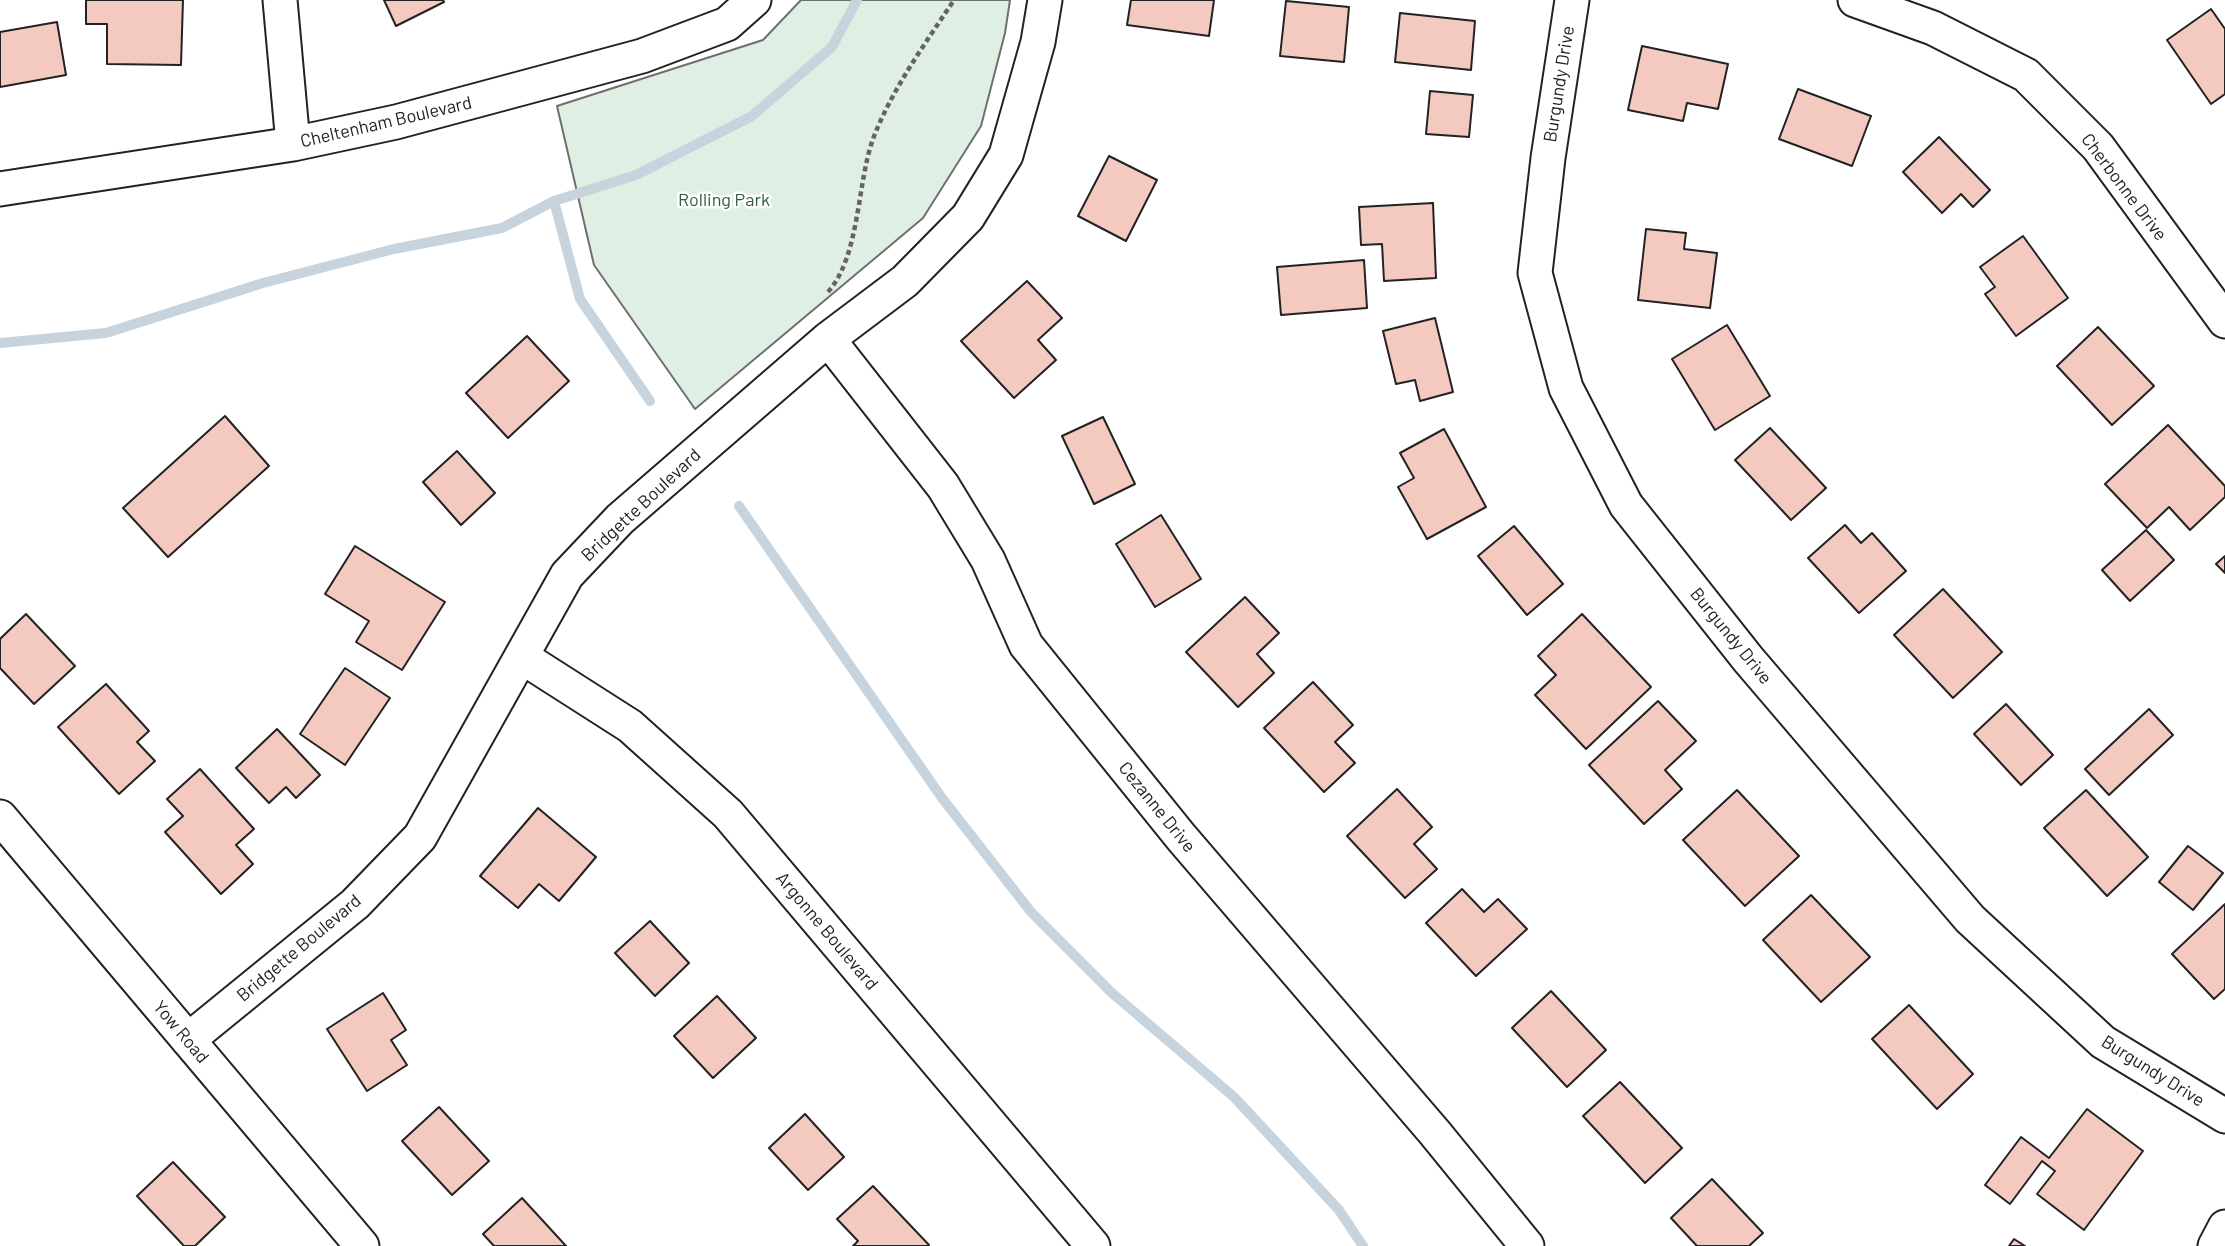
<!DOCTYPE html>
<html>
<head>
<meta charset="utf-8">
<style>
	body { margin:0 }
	canvas { display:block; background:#fff }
</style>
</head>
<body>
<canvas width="2225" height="1246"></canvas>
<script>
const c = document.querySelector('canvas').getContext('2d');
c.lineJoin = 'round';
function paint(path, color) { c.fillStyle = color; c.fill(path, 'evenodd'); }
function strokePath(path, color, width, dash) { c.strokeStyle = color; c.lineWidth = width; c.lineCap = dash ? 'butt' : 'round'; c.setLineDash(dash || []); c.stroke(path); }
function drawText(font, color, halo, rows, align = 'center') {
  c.font = font + ' Barlow,sans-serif'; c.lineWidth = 5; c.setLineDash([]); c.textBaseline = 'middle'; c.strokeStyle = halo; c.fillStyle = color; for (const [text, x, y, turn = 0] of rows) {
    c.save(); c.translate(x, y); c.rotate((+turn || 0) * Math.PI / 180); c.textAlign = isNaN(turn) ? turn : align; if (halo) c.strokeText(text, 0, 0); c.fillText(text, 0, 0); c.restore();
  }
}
const green = new Path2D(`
	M801,0H1010L1005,33L981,126L923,218L695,409L594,265L557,106L763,40Z`);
const stream = new Path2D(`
	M554,201L580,299L650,401
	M0,343L106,333L263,283L394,249L502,228L554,201L636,175L752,116L832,47L857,0
	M739,506L942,798L1031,912L1112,993L1234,1097L1339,1210L1363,1246`);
const building = new Path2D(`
	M86,0H183L181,65L107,64V24H86Z
	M384,0H443L444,2L396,26Z
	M1131,0H1214L1209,36L1127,25Z
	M1286,1L1349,7L1344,62L1280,56Z
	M2211,9L2225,29V94L2211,104L2167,40Z
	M1400,13L1475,21L1471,70L1395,62Z
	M57,22L66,75L0,87V32Z
	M1642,46L1728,64L1718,109L1687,103L1683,121L1628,110Z
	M1798,89L1871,116L1852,166L1779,139Z
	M1430,91L1473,95L1469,137L1426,134Z
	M1939,137L1990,190L1973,207L1961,194L1942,213L1903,172Z
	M1109,156L1157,180L1126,241L1078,216Z
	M1433,203L1436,278L1384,281L1382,244L1361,245L1359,207Z
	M1646,229L1686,233L1684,249L1717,253L1710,308L1638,300Z
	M2023,236L2068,298L2016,336L1985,294L1995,287L1980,267Z
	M1364,260L1367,308L1281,315L1277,267Z
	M1027,281L1062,318L1038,340L1056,360L1014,398L961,341Z
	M1435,318L1453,392L1420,401L1415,380L1396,384L1383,331Z
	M1727,325L1770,396L1715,430L1672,359Z
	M2098,327L2154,386L2112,425L2057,366Z
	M527,336L569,381L508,438L466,393Z
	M225,416L269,466L168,557L123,508Z
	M1103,417L1135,484L1094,504L1062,436Z
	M2168,425L2225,486V497L2190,530L2169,507L2147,528L2105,484Z
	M1770,428L1826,488L1791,520L1735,460Z
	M1444,429L1486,507L1427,539L1398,487L1414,478L1400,453Z
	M457,451L495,493L461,525L423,482Z
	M1161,515L1201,579L1155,607L1116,544Z
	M1845,525L1861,543L1872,533L1906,571L1859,613L1808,558Z
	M1514,526L1563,584L1527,615L1478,556Z
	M2146,530L2174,560L2130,601L2102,570Z
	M355,546L445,602L402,670L356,642L369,621L325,594Z
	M2225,556V573L2216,564Z
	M1943,589L2002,652L1953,698L1894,635Z
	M1245,597L1279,633L1257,654L1274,673L1238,707L1186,652Z
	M26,614L75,666L34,704L0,668V639Z
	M1582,614L1651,687L1586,749L1535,695L1556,675L1538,656Z
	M345,668L390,698L345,765L300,734Z
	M1313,682L1353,725L1335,742L1355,763L1324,792L1264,728Z
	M106,684L149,731L137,742L155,761L119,794L58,727Z
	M1658,701L1696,741L1665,770L1682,789L1644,824L1589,765Z
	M2006,704L2053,755L2021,785L1974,734Z
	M2149,709L2173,735L2109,795L2085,769Z
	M277,729L320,775L296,798L286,787L269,803L236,768Z
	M200,769L254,829L236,845L253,864L221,894L165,832L183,816L167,799Z
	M1397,789L1432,827L1414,844L1437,869L1405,898L1347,836Z
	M1737,790L1799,856L1745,906L1683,840Z
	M2086,790L2148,857L2107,896L2044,828Z
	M538,808L596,857L559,901L539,884L518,908L480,876Z
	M2188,846L2223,873L2193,910L2159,882Z
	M1462,889L1484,912L1498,899L1527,929L1476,976L1426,923Z
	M1811,895L1870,957L1821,1002L1763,940Z
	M2225,904V989L2214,999L2172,954Z
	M650,921L689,963L655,996L615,953Z
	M1551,991L1606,1050L1567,1087L1512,1028Z
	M383,993L406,1030L391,1040L407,1065L367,1091L327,1029Z
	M717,996L756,1038L713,1078L674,1036Z
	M1909,1005L1973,1074L1937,1109L1872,1039Z
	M1620,1082L1682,1148L1645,1183L1583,1116Z
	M439,1107L489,1161L452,1195L402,1141Z
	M2087,1109L2143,1151L2084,1230L2037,1194L2055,1171L2042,1161L2010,1204L1985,1185L2021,1137L2049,1158Z
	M805,1114L844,1157L808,1190L769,1148Z
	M173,1162L225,1217L195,1246H184L137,1196Z
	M1712,1179L1763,1233L1749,1246H1697L1671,1218Z
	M873,1186L929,1245L928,1246H853L858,1241L837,1219Z
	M522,1198L566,1246H494L483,1234Z
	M2014,1239L2025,1246H2009Z`);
const path = new Path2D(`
	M828,292C860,256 857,183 873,139C892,89 925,44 954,0`);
const minor = new Path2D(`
	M280,0L293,144
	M1572,0L1548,158L1535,273L1566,388L1626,505L1748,659L1970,919L2103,1042L2225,1116
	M1855,0L1933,28L2026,75L2098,147L2225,321
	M0,189L293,144L396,122L642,56L727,24L754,0
	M828,339L943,486L988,560L1026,645L1181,837L1435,1133L1527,1246
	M522,657L630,726L728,814L1093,1246
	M0,817L362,1246
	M188,1040L355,904L420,837L567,575L620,519L828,339L905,281L968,217L1006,155L1038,42L1045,0
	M2215,1246L2225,1227`);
const streetNames = [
	["Burgundy Drive",1559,84,-81],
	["Cheltenham Boulevard",386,122,-13],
	["Cherbonne Drive",2124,187,53],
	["Bridgette Boulevard",641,505,-43],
	["Burgundy Drive",1731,636,51],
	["Cezanne Drive",1157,807,51],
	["Argonne Boulevard",827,931,50],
	["Bridgette Boulevard",299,948,-40],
	["Yow Road",181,1032,50],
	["Burgundy Drive",2153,1071,32]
];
const parkNames = [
	["Rolling Park",724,200]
];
paint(green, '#e0efe3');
strokePath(green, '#6f6f6f', 2);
strokePath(stream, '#c7d3dd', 10);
paint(building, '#f3c9c0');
strokePath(building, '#222', 2);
strokePath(minor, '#222', 37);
strokePath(path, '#646464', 4.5, [5, 3.5]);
strokePath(minor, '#fff', 33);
drawText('18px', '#222', '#fff', streetNames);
drawText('18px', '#2f5e38', '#fff', parkNames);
</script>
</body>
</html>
